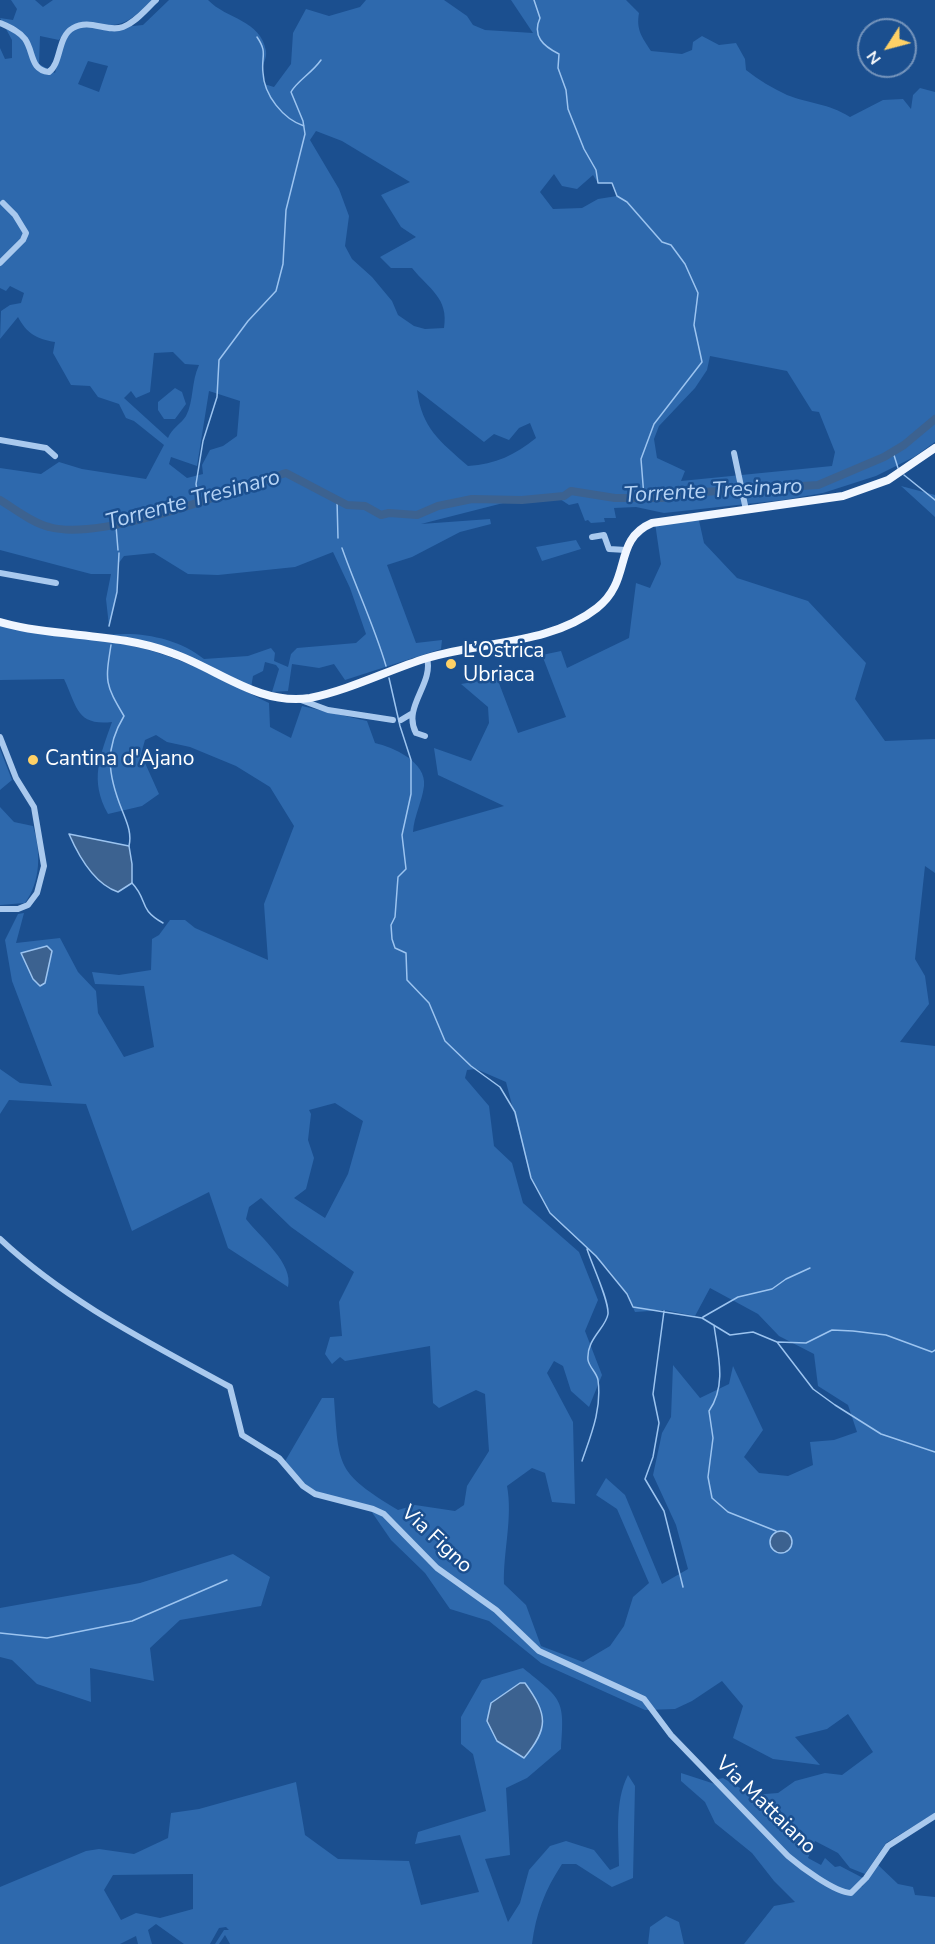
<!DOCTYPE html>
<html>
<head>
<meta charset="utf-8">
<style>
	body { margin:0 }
	#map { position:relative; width:935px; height:1944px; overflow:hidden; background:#1b4f8f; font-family:"Nunito Sans",sans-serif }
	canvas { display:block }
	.north { position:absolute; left:857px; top:18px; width:60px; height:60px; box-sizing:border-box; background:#1b4f8f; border:2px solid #7695bc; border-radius:50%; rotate:234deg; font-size:16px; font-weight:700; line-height:24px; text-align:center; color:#fff }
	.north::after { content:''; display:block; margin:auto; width:21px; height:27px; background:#ffd166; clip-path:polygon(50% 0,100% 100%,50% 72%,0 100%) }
</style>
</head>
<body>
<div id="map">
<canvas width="935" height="1944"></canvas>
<div class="north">N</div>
</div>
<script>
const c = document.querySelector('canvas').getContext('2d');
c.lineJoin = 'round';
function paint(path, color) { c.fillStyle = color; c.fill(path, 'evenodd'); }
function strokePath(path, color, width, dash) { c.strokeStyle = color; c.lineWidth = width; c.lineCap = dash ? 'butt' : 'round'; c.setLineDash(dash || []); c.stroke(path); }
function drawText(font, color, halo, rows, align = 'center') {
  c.font = font + ' "Nunito Sans",sans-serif'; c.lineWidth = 5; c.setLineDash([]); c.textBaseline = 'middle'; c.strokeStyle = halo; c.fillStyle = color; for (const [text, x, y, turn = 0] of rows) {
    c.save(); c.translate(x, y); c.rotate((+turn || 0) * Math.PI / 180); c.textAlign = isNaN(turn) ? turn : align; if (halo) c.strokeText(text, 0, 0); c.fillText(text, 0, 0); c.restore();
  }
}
const green = new Path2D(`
	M11,0H35L43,7L53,0H152C143,8 134,19 122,23C95,32 81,8 59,40L40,36L39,64L55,73L64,38L75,27L114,28L143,25L169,0H208C226,19 261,20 266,51C267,58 263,63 262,69C262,74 264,79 264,84L274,87L291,64L293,33L306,9L329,16L360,7L366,0H444L467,16L473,25L485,30L533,33L511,0H626L639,13C636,30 642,37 651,51L682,54L692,50L693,42L702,36L719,45L736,43L745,59L746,70C759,80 772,88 787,95C810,104 828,103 850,117L883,100L903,99L911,109L913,95L920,88L935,92V442L914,457L876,476L823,493L783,500L664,513L636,507L614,508L616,518H604L605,522L591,523L588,520L585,521L578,503L569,505L554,495L515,500L421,524L490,519L491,524L460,532L412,557L387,565L416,643L442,640L441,649L345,680L334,664L319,668L292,664L288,691L272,692L279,669L276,665L265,662L263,671L253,676L251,688L188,657L107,635C140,631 178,638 204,659L248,656L271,648L275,653L274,661L288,667L291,654L297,648L356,643L366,634L350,588L333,552L295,567L218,575L188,574L154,553L124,556L118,564L117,592L109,626L106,599L111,574H91L0,550V468L41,474L59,462L82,469L146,479L164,445L134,421L126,418L119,404L98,397L90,386L71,385L53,353L55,342C37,339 27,334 18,317L0,339L1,311L10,305L21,303L24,293L10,286L6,291L0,288V48L5,59L12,58V40L0,18L13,20L17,9ZM88,61L108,66L99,92L78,84ZM316,131L342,141L410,182L381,195L401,227L416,237L380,257L391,268H412C429,289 449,298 444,328L425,329L414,326L398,315L392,301L372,277L352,259L345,246L349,216L339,189L310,140ZM554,174L562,186L577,189L593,175L598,183H612L617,196L598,199L582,208L553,209L540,192ZM173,352L185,364L199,365C191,382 194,401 186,416C181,424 172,428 168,438L124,398L131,391L136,398L150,392L154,353ZM710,356L787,371L812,411L819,412L835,452L832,466L681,481L685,471L657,458L654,439L659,426L695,388L707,370ZM417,390L484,442L494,434L509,440L519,428L530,423L536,438C515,455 496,464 468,466C440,441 422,429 417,390ZM209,391L240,401L237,436L223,446L210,450L202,465L203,474L187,478L169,464L171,457L197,466Z
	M175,388L182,392L186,404L175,419H164L158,410V402Z
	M901,486L935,495V517Z
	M698,516L704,543L737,578L808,601L866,663L855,699L885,741L935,739V873L925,866L915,959L925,976L929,1004L900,1042L935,1046V1813L886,1843L865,1874L850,1868L838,1853L815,1841L808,1858L821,1865L825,1858L835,1867L840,1866L863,1878L860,1886L862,1887L877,1864L898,1884L913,1887L915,1895L935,1897V1944H744L774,1906L795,1902L774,1881L752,1853L715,1823L705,1802L681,1781V1773L718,1785L714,1780L723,1778L752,1795L778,1793L795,1781L825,1773L842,1775L873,1752L848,1714L827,1729L795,1737L820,1765L773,1759L733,1738L743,1706L722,1681L692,1701L675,1709L645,1710L541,1663L489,1621L450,1609L425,1573L391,1540L369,1508L309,1491L284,1463L322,1398H334C339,1468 336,1472 398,1510L415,1505L455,1511L464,1505L467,1486L489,1451L485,1394L476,1390L439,1408L433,1403L430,1346L345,1361L340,1357L332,1364L325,1354L330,1337L342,1336L339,1302L354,1272L291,1227L261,1198L249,1207L246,1219C260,1237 294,1264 288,1287L228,1248L209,1192L132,1231L86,1104L9,1100L0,1114V1069L20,1083L52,1086L12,981L5,940L18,914L24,913L16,943L60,938L78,972L96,991L98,1013L124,1057L154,1047L144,986L95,984L92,972L119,975L151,970L152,939L159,935L170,920H185L195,928L268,960L264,904L294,826L270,787L236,766L190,747L167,742L156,735L145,740L141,754L159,794L142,806L108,814C89,780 100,756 112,722C76,726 77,706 64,679L0,680V624C46,637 95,637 141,648C186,659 228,683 269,703L270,727L291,738L302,706L367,721L375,743C393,747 427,762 424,786C422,802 414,816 413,832L504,806L438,775L434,748L471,761L489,723L488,707L461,684L497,678L518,733L566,717L542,655L561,651L567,668L629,638L636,583L650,588L661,564L655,523ZM47,946L52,951L45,983L40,985L33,979L21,953ZM476,1069L506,1082L531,1178L550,1213L608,1269L627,1294L635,1312L664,1310L695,1316L710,1288L758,1314L779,1336L814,1354L818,1386L848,1405L857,1432L834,1440L810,1442L813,1465L788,1476L759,1473L744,1457L763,1430L733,1366L729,1384L700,1398L673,1365L671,1417L662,1433L653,1475L676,1525L688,1569L662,1584L625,1495L606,1478L596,1495L617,1509L649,1583L633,1597L624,1626L610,1646L583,1662L541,1646L526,1605L504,1584C503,1552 513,1518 507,1486L532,1468L545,1473L552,1502L575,1504L573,1422L547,1373L554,1361L563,1366L571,1391L589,1407L602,1375L585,1331L598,1300L579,1252L523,1203L512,1163L494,1146L489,1106L465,1078L467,1070ZM335,1103L363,1121L348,1174L325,1218L294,1198L306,1189L314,1158L308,1140L311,1114L309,1110Z
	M576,540L581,549L542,561L536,547Z
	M0,749L12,780L0,790Z
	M0,807L14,822L33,826C41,852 41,881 25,903L0,905Z
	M233,1554L270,1577L261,1606L180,1620L150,1648L154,1681L90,1668L91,1702L37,1684L12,1660L0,1657V1608L140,1583Z
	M523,1668C562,1700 565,1698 561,1749L527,1778L506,1788L510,1855L485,1859L508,1922L520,1903L529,1870L550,1846L566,1841L594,1850L610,1870L619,1866C619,1837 614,1802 628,1775L635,1786L633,1878L612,1887L576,1864H562C545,1890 536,1913 532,1944H230L225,1935L219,1944H215L224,1930H229L226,1927L219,1928L210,1944H184L156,1924L148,1930L152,1944H138L136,1936L120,1944H0V1887L86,1851L99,1849L134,1854L168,1838L171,1813L199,1809L296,1782L305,1835L338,1859L409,1861L421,1905L479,1892L460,1835L415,1844L418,1832L486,1811L473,1754L461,1744V1717L482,1680ZM193,1874V1909L160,1918L136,1913L121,1920L104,1890L113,1875Z
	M666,1916L679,1922L684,1944H648L650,1927Z`);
const water = new Path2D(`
	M69,834L129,846L132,864V883L118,892C94,884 79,857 69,834Z
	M47,946L52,951L45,983L40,986L33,979L21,953Z
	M770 1542a11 11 0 1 1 22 0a11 11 0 1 1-22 0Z
	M520,1683H525C548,1715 549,1728 524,1758L497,1741L487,1721L491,1703Z`);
const stream = new Path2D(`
	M534,0L540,18C532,36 543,46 559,54L558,68L566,90L568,109L584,149L596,170L598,183H612L617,196L627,202L662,242L671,245L685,264L698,293L694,325L702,362L654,424L641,459L644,497
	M257,37C268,53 261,56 263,73C264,95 283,119 304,126
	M893,452L898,468
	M904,475L935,500
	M337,500L338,538
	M199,501L196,484L203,441L217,397L219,360L248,321L276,291L283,264L286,210L305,134L303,121L291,92C297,81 312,73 321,60
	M116,526L118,550
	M342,548C356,588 374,625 386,666
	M109,626L117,592L119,553
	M111,645C105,682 105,684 124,716C104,749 108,775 122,810C127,823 132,833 129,846
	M389,678L400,726L411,760V794L402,835L406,869L398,877L395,917L391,925L392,939L395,948L406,953L407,980L429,1003L445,1041L471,1066L500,1087L515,1112L531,1178L550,1213L596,1256L627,1294L633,1307L702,1318L730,1335L753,1332L777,1342L813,1389L835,1405L881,1434L935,1452
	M132,883C149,901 137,908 163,923
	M664,1311L653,1394L659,1423L653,1457L645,1479L664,1511L683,1587
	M703,1317L738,1297L772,1289L786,1279L810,1268
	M714,1325C718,1355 727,1385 709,1411L713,1438L708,1477L712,1498L728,1512L776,1531
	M778,1342L806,1343L832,1330L853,1331L886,1335L932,1352L935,1350
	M582,1461C591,1435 602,1409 598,1380C597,1373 589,1367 588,1360C586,1339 606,1328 608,1314C609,1300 592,1265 587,1249
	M0,1633L47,1638L132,1621L227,1580`);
const river = new Path2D(`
	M0,500C15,509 32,523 49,527C103,542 230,491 286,473L347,505L365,506L381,515L389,513L417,515L438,506L472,499L522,500L564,496L571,491L615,498H662L703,492L818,485L884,457L904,445L935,419`);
const minor = new Path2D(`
	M0,23C9,27 19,31 25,39C34,52 30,70 49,72C62,62 57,37 73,28C90,18 107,33 123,27C136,22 146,9 156,0
	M0,263L23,240L26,233L15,215L3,203
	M0,440L46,448L55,456
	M734,453L746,510
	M592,537L604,535L609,549L626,550
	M0,573L56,583
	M301,700L328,710L393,720
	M401,720L411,714
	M425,736L416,733C402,707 434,684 427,658
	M0,737L16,778L34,807L44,866L37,893L28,905L18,909H0
	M0,1239C67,1302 150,1343 230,1387L242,1435L279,1458L303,1486L315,1494L373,1509L384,1514L437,1568L496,1610L539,1651L644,1699L671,1735L788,1856C801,1867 834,1892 851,1893L866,1878L888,1846L935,1816`);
const major = new Path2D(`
	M0,622C56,638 117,632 172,653C218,669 259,706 310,698C350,690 388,670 427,658C482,641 550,645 597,608C633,580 612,540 652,523L843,496L888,480L935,448`);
const markers = [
	[451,664,6,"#ffd166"],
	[33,760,6,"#ffd166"]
];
const poiNames = [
	["L’Ostrica",463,652],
	["Ubriaca",463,676],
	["Cantina d'Ajano",45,760]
];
const streetNames = [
	["Via Figno",436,1540,43],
	["Via Mattaiano",765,1806,44]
];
const waterNames = [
	["Torrente Tresinaro",713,492,-3],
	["Torrente Tresinaro",193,501,-15]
];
paint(green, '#2e69ad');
paint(water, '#3c6290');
strokePath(water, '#9cc4f0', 1.5);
strokePath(stream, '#9cc4f0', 1.5);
strokePath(river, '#3c6290', 8);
strokePath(minor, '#a9c9ee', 6);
strokePath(major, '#f0f6ff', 8);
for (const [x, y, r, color] of markers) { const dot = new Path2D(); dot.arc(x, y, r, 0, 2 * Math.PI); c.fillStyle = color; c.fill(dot); strokePath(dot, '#1b4f8f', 2); }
drawText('21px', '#fff', '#1b4f8f', poiNames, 'left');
drawText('21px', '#fff', '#1b4f8f', streetNames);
drawText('italic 22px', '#b5d3f5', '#1b4f8f', waterNames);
</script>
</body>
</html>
